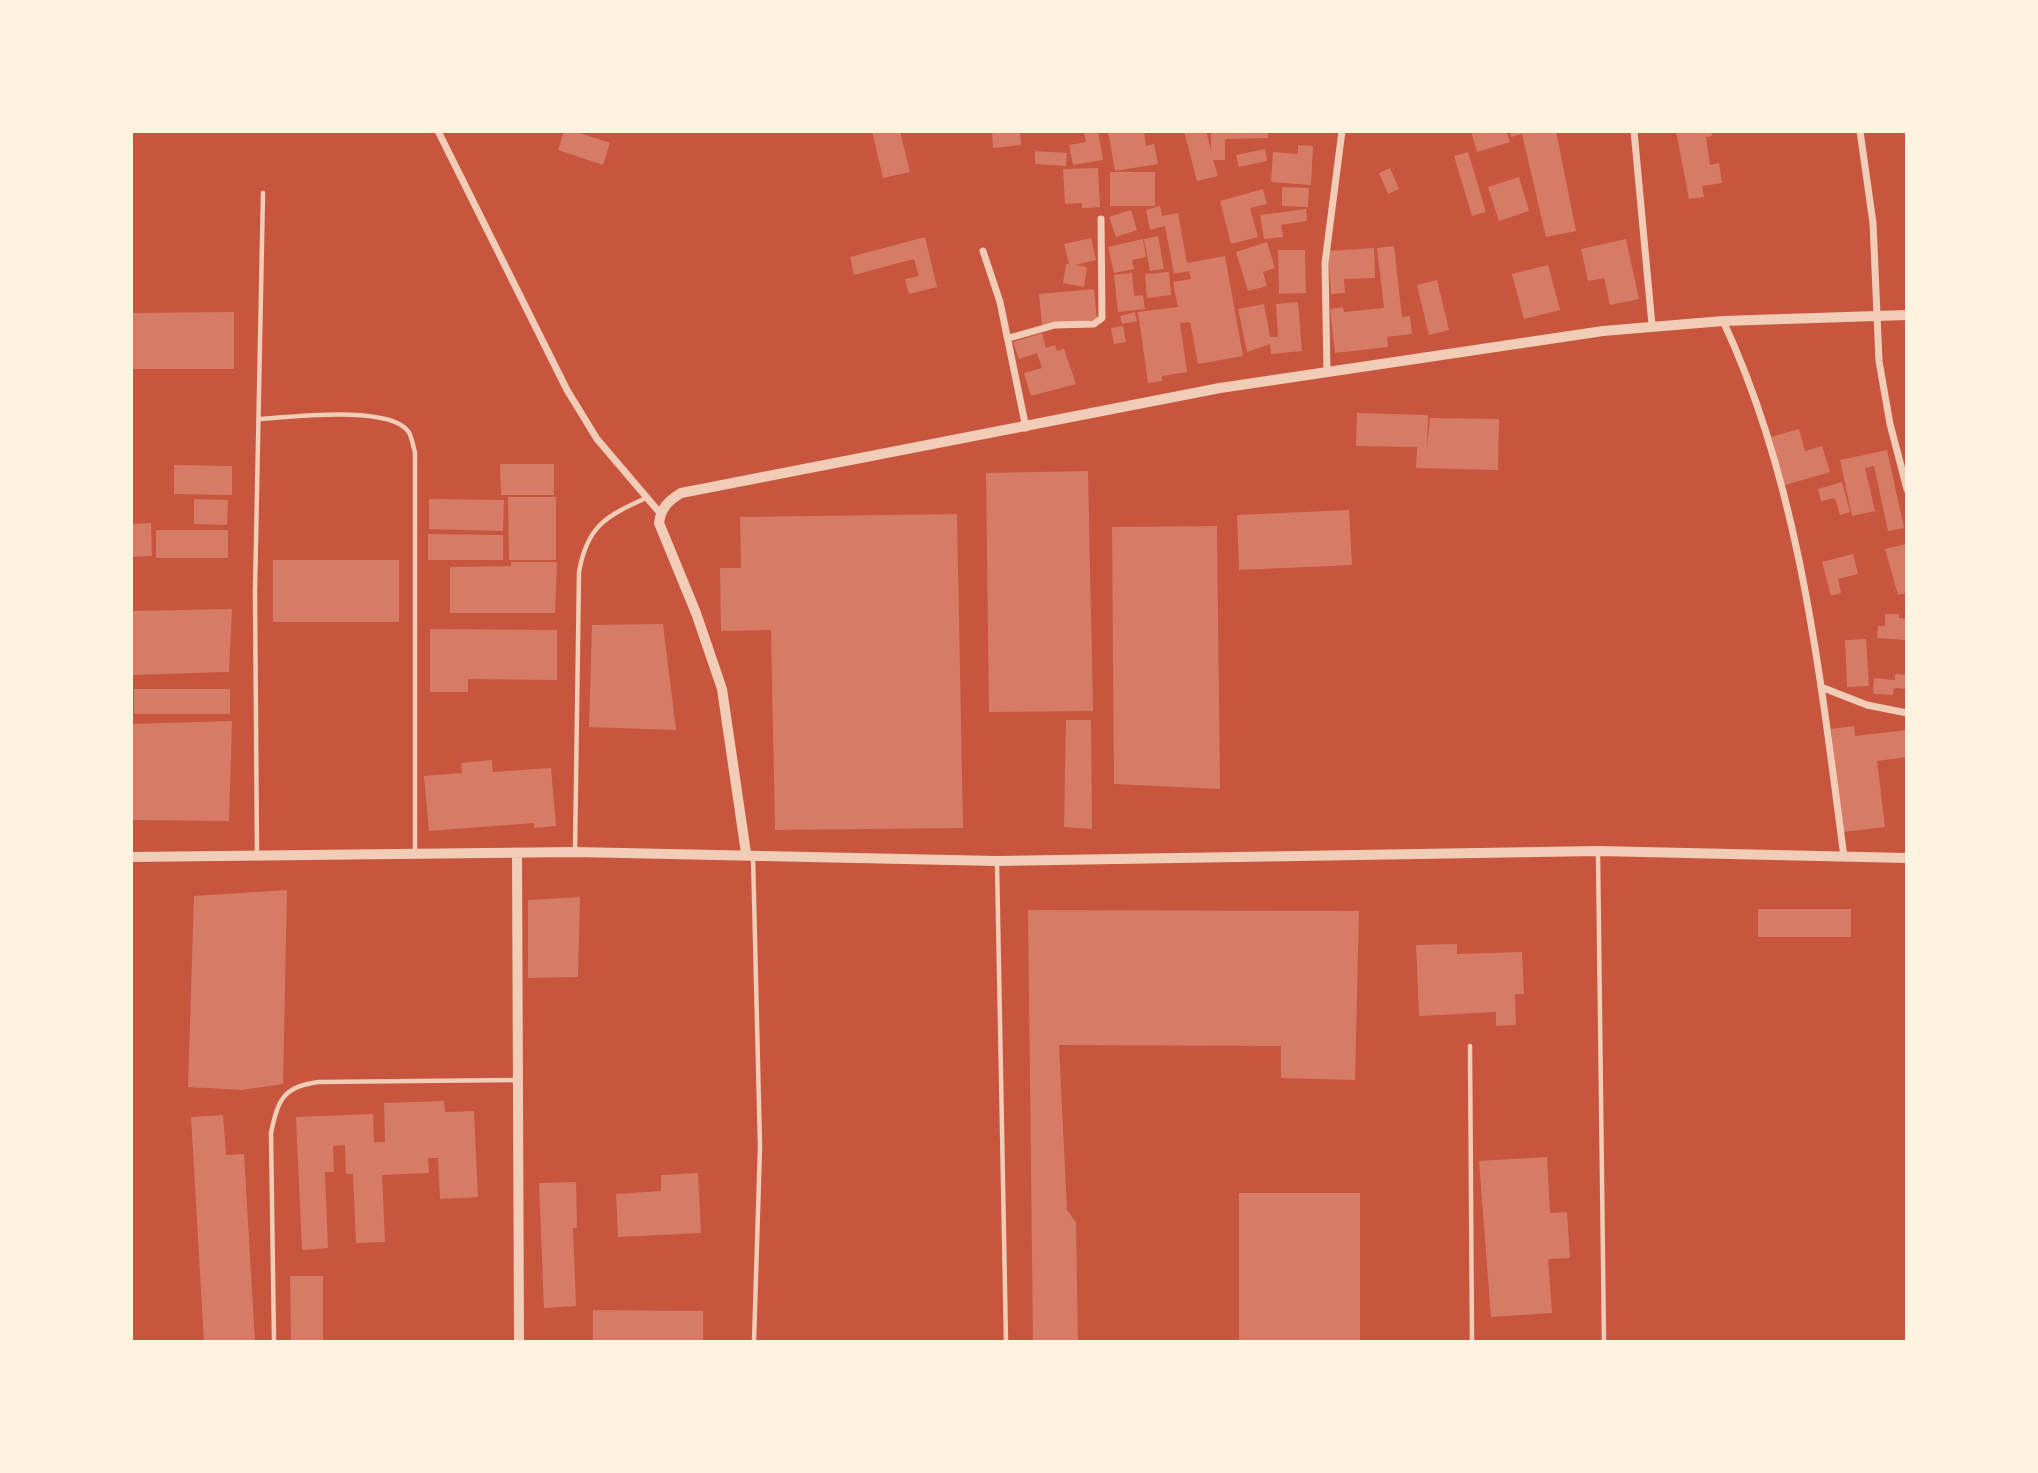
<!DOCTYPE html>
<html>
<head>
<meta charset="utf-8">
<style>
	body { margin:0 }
	#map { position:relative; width:2038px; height:1473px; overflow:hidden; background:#c8553d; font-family:"IBM Plex Sans",sans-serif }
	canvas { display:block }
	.frame { position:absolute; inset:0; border:133px solid #fff3e0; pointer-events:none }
</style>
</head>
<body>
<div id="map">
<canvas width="2038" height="1473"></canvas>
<div class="frame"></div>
</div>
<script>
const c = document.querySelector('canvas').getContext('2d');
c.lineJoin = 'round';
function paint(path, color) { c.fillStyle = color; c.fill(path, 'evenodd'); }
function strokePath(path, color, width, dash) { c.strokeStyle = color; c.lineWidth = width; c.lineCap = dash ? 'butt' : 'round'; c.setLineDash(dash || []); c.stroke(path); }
const building = new Path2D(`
	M564,131H574L610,143L603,165L558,150Z
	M872,131H900L910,172L883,178Z
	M992,131H1020L1021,145L993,148Z
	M1084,131H1098L1103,160L1073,165L1069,145L1086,142Z
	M1108,131H1144L1146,146L1154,144L1158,164L1115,171Z
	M1184,131H1206L1211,150V131H1268V138L1225,139V160H1213L1218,176L1197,181Z
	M1471,131H1506L1510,142L1477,152Z
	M1510,131H1556L1576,231L1546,237L1522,134L1511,137Z
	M1676,131H1711L1712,136L1706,137L1710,165L1719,163L1722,183L1702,186L1704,197L1689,199Z
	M1298,145L1313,146L1311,185L1271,182L1273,152L1298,154Z
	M1265,149L1267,161L1239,167L1236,155Z
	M1035,151L1067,153L1066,166L1035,164Z
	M1468,152L1486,212L1472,216L1454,156Z
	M1098,168L1100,207L1082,208V203L1065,204L1063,169Z
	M1390,168L1399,189L1388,194L1379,173Z
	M1110,172H1155V206H1110Z
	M1519,177L1529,211L1499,221L1488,187Z
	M1282,187L1309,188L1308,207L1282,206Z
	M1263,189L1267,204L1250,208L1258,237L1231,244L1220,201Z
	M1160,206L1162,216L1178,213L1187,263L1225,256L1243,356L1198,364L1190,322L1180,323L1187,372L1162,376V381L1148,383L1138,312L1178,307L1173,282L1191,279L1189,271L1174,274L1165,226L1150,230L1146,210Z
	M1306,209L1307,221L1281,225L1283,237L1264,239L1260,215Z
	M1131,210L1137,230L1116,237L1109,217Z
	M1158,236L1164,269L1150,271L1144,239Z
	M925,237L937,287L909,294L905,279L919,276L914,259L854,275L850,257Z
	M1091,238L1096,260L1075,265L1087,267L1084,287L1063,283L1066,264H1069L1064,244Z
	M1143,239L1146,257L1132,260L1134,269L1114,273L1108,247Z
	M1626,239L1639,299L1610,305L1604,278L1588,281L1581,249Z
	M1267,242L1275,268L1263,272L1267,286L1248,291L1236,252Z
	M1394,246L1402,317L1410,316L1412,334L1387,337L1388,347L1335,353L1330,309L1343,307L1344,312L1384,308L1377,248Z
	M1374,248L1375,278L1344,279L1345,293L1331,294L1328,251Z
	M1278,250H1305L1306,293L1279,294Z
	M1548,265L1560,310L1524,319L1512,274Z
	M1169,272L1171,295L1147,298L1145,274Z
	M1132,273L1134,296L1143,295L1145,309L1118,312L1114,275Z
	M1437,280L1449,330L1429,335L1417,285Z
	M1094,289L1097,320L1042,325L1039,294Z
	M1298,302L1302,351L1271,354L1270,344L1247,352L1238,309L1264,304L1270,337H1278L1276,304Z
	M234,312V369H131V313Z
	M1135,312L1137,321L1122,324L1120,316Z
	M1123,326L1126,342L1114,344L1111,328Z
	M1042,333L1046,348L1055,345L1057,351L1064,349L1076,384L1031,396L1024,373L1042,368L1037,353L1019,359L1013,342Z
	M1357,413L1428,415L1427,449L1430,418L1499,419L1498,470L1416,468L1417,447L1356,446Z
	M1799,429L1805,451L1822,446L1830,472L1785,485L1771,437Z
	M1887,450L1904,528L1888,531L1874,466L1865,468L1875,511L1852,516L1840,460Z
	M500,464H554V495H501Z
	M174,465L232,466V495L174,494Z
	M1088,471L1093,711L989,712L986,473Z
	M1842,482L1850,512L1840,515L1835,498L1821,501L1818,489Z
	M508,497H556V560H509Z
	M194,499L228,500L227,525L194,524Z
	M429,499L504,500L503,531L429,529Z
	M1349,510L1352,565L1239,570L1237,515Z
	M957,514L963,828L775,830L771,630L721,631L720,568H741L740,517Z
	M151,523L152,556L131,557V524Z
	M1217,526L1220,789L1114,784L1112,527Z
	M156,530H228V558H156Z
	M428,534L503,535V560H428Z
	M1906,544L1907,593L1898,595L1885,549Z
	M1853,554L1858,574L1838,579L1841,593L1831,596L1822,562Z
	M273,560H399V622H273Z
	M511,562H557L555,613H450V567L511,566Z
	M232,609L229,672L131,675V611Z
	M1885,614H1899V618L1907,619V640L1877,638L1878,626H1885Z
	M663,624L676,730L589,727L592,625Z
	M430,629L557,630V680L468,679V692H430Z
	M1866,639L1869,686L1847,687L1845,640Z
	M1895,674L1907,675V689L1894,688L1893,695L1873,694L1874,678L1895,680Z
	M134,689H230V714H134Z
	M1066,720H1091L1092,829L1064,827Z
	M232,721L229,821L131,820V724Z
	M1854,726L1855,736L1907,730V757L1877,761L1885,827L1843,832L1831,729Z
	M492,760L493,772L551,768L556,826L534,828V823L429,831L424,776L462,773L461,763Z
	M287,890L283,1084L242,1090L188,1087L194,896Z
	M580,897L578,977L528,978V900Z
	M1758,909H1851V937H1758Z
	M1028,910L1359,911L1355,1080L1281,1078V1046L1059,1045L1067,1210L1076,1222L1078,1342H1033Z
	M1457,944V954L1522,952L1524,994H1515L1516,1025L1496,1026V1012L1419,1016L1416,945Z
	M444,1101L445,1112L474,1111L478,1197L440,1199L438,1158H428L429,1173L382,1175L385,1242L356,1243L353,1174H346L345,1145L333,1146L334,1172H325L328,1248L302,1250L296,1117L373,1114L374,1142H385L384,1103Z
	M223,1115L226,1155L244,1154L255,1342H204L191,1117Z
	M1547,1157L1550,1213L1567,1212L1570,1258L1548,1259L1552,1313L1491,1317L1479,1161Z
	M698,1173L701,1233L618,1237L616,1194L661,1191V1175Z
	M576,1182L577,1228H573L576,1306L544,1308L539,1183Z
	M1239,1193H1360V1342H1239Z
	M290,1276H323V1342H291Z
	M593,1310L703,1311V1342H593Z`);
const service = new Path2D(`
	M261,419C292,417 388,405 408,431C412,436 413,447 415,452V852
	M575,852L579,572C587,526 606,516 646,498
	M1598,852L1604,1342
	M257,853L255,591L263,193
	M753,856L760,1147L754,1342
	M997,863L1006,1342
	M1470,1046L1472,1342
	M274,1342L271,1133C278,1100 283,1086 319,1082L516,1080`);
const minor = new Path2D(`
	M438,131L567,390L597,439L660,513
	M1634,131L1652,325
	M1860,131L1873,223L1879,361L1890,424L1907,489
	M983,251L1000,302L1026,428
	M1723,321C1801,487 1820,677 1844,857
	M1009,338L1055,325L1094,324L1102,318L1101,219
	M1327,372L1325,263L1342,131
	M1821,687L1867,705L1907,713`);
const tertiary = new Path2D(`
	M517,853L519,1342
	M746,853L722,689L696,613L659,523C661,508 668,501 681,493L1220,388L1603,331L1723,321L1907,315
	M131,857L575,852L997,861L1598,851L1907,858`);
paint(building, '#d67c66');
strokePath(service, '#f1ccb7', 4.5);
strokePath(minor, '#f1ccb7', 7);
strokePath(tertiary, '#f1ccb7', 10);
</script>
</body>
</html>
